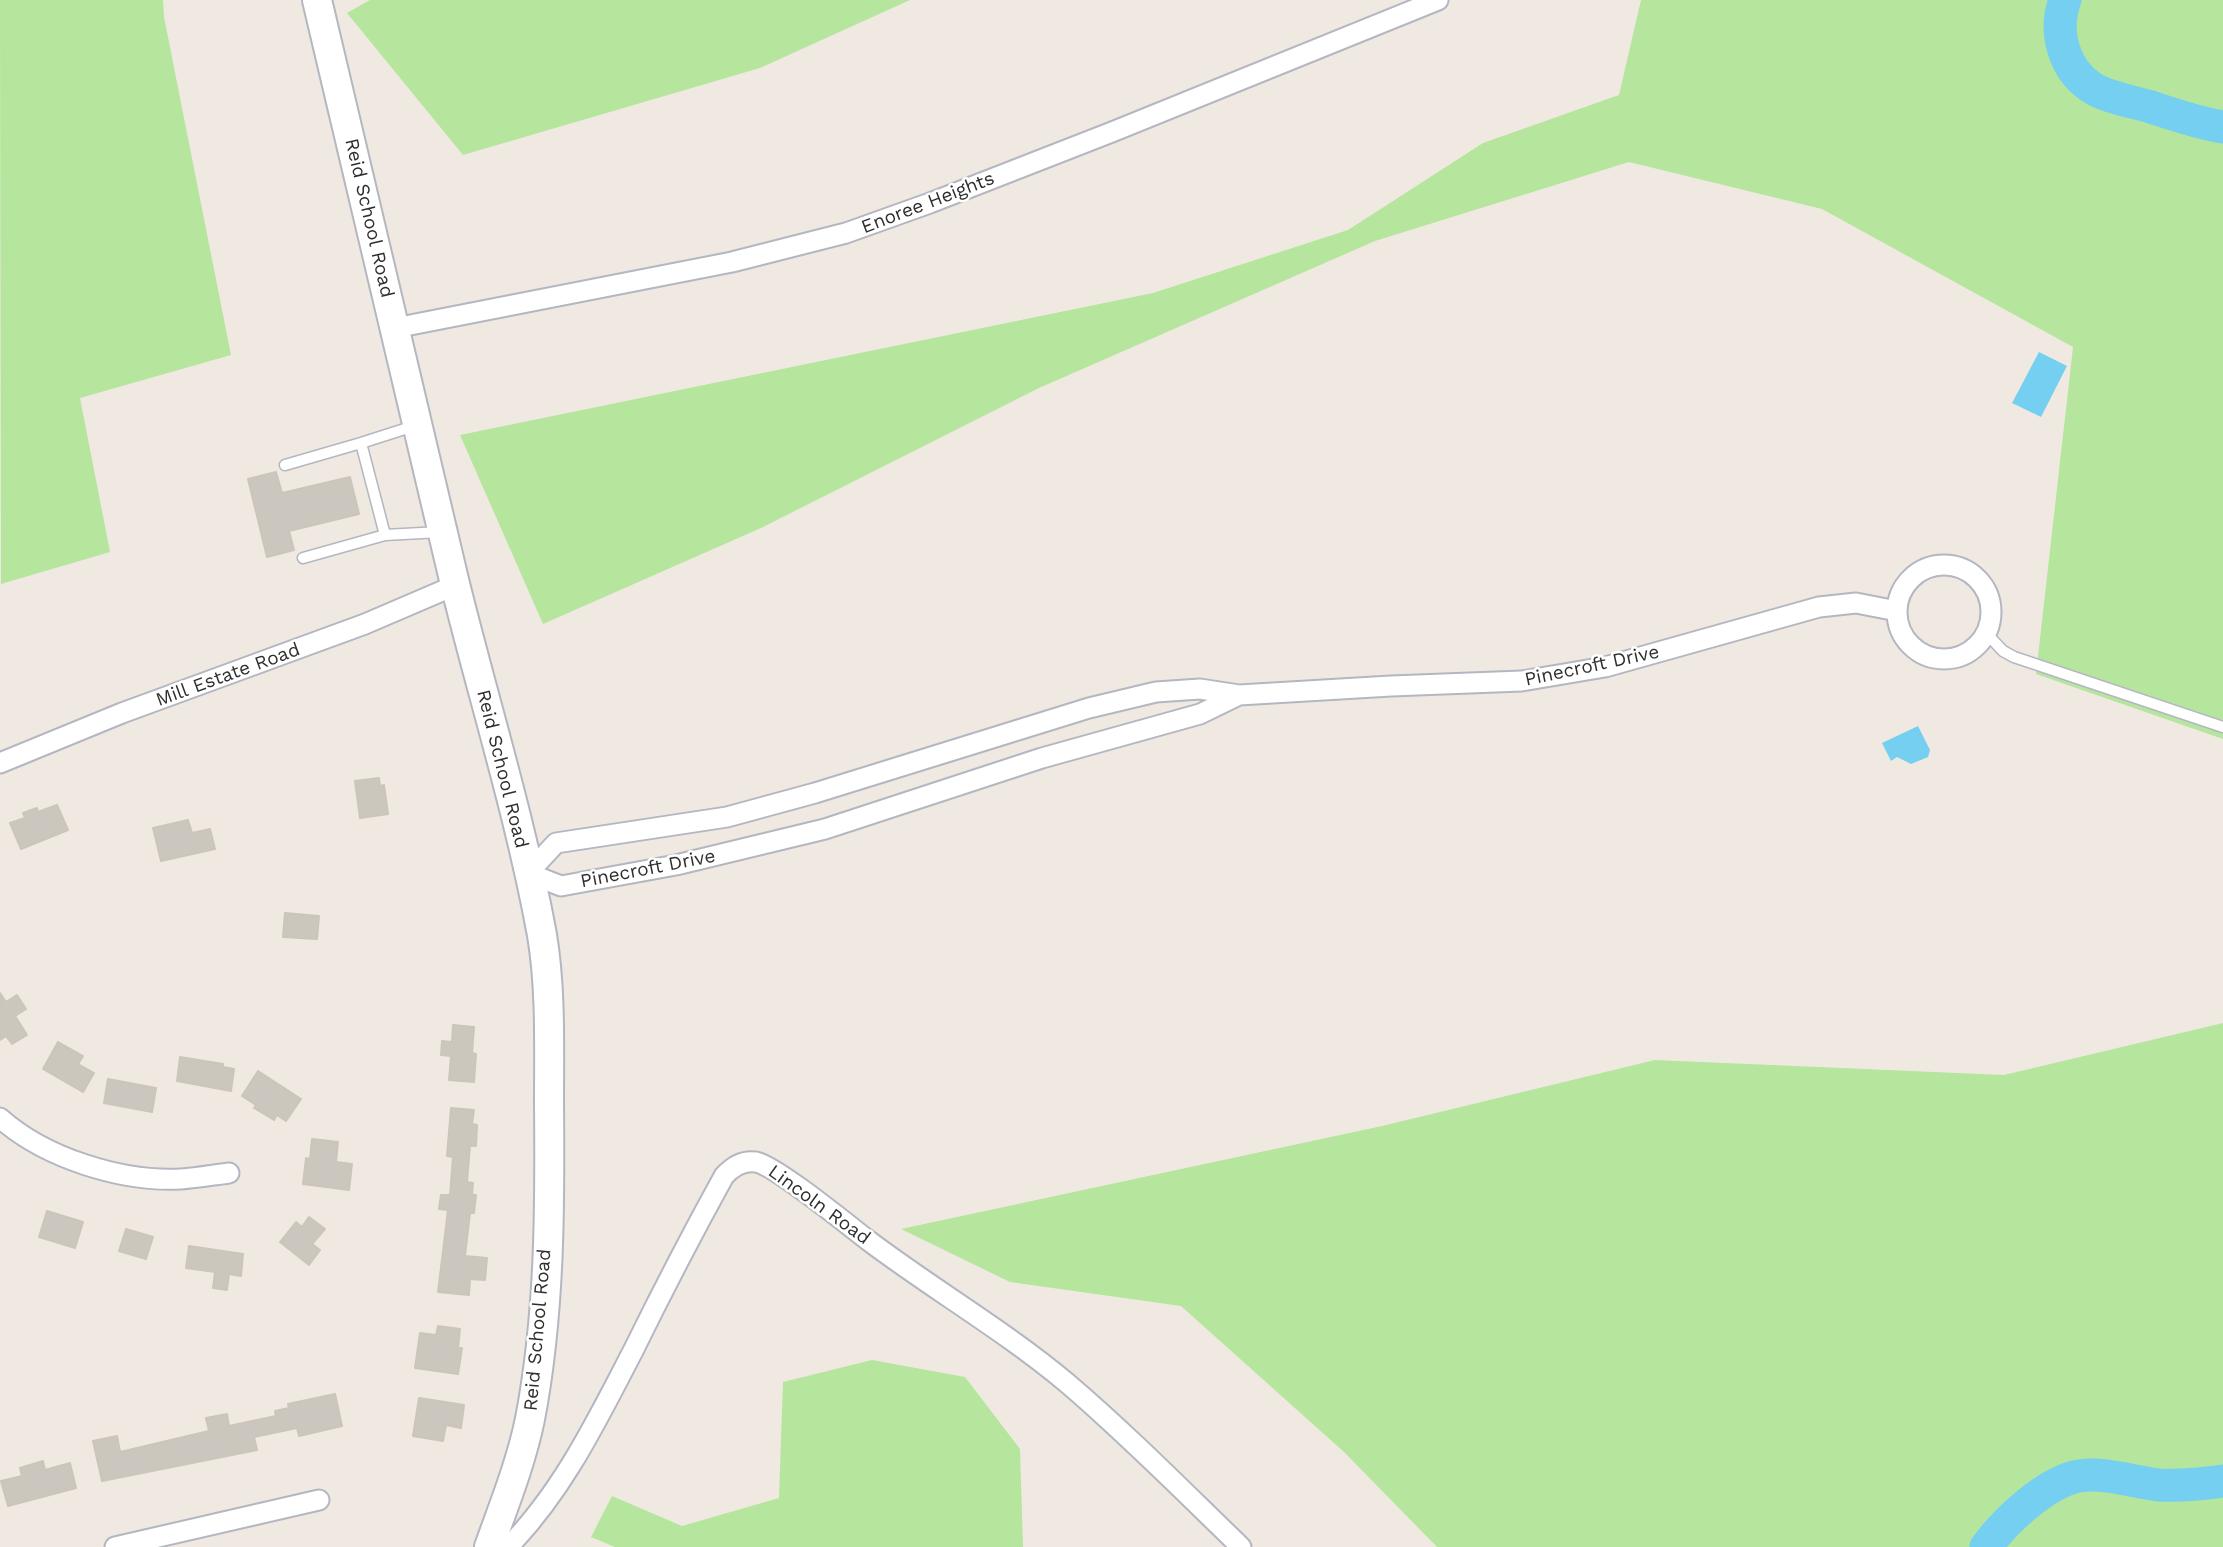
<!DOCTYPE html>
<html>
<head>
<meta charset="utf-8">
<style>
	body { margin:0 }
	canvas { display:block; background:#efe9e1 }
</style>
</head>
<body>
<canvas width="2223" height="1547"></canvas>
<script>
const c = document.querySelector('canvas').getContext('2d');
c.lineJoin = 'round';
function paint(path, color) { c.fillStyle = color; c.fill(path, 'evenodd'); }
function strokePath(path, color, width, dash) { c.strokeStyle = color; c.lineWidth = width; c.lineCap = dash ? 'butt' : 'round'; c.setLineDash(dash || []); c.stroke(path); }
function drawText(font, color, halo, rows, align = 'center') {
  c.font = font + ' "Work Sans",sans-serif'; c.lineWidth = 5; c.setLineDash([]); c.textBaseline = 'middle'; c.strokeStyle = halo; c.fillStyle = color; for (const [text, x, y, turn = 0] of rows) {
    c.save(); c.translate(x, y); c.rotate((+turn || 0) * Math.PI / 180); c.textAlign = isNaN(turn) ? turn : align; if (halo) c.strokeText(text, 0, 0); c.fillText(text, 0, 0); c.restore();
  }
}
const green = new Path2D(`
	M0,0H163L164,17L231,355L80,398L110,552L1,584Z
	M370,0H910L760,68L463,155L347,13Z
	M1641,0H2223V739L2036,674L2073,347L1822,209L1629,162L1375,241L1039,388L761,528L543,624L460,435L1153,293L1348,230L1483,143L1619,95Z
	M2223,1023V1547H1437L1344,1452L1181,1306L1010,1282L901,1229L1382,1126L1655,1060L2004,1075Z
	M872,1360L965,1377L1020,1449L1023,1547H615L591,1537L612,1496L682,1526L779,1498L783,1382Z`);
const water = new Path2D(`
	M2039,352L2067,366L2041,417L2012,403Z
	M1918,726L1930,750L1928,757L1911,764L1897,757L1891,761L1882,743Z`);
const river = new Path2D(`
	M2065,0C2053,32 2064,71 2094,89C2110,98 2133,102 2151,107C2175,115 2198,123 2223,127
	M1986,1547C2005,1521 2046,1482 2079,1476C2106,1472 2132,1482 2159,1485C2180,1486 2202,1484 2223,1481`);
const building = new Path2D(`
	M276,472L282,493L350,477L359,514L289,531L294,550L267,557L248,479Z
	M379,778L380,786L384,785L388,814L360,818L355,781Z
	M57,805L68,830L21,849L10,823L25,818L23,813L37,808L38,812Z
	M188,820L192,833L210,829L215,849L161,861L153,828Z
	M285,913L319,916L317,939L283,937Z
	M0,993L6,1002L17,995L26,1009L15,1016L27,1035L12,1044L6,1036L0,1040Z
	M453,1025L474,1027L472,1053L476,1054L474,1082L449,1080L451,1056L441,1055L442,1041L452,1042Z
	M58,1042L83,1056L78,1064L94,1073L83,1092L43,1069Z
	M180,1057L223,1064V1067L234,1069L231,1091L177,1081Z
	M258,1071L301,1099L286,1121L277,1115L274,1120L254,1108L256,1105L242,1096Z
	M108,1079L156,1088L152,1112L104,1103Z
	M451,1108L474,1110L472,1124L477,1125L476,1146H470L467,1182L473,1183L472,1195H476L474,1213H470L465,1256L487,1258L485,1280L470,1279L469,1295L438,1292L448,1210L439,1209L441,1195H450L453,1157L447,1156Z
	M312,1139L338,1142L336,1162L352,1164L349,1190L303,1184L306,1158L310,1159Z
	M47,1211L83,1222L75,1248L39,1237Z
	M309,1217L325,1229L312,1244L320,1250L309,1265L280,1242L296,1222L302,1227Z
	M126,1229L153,1237L146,1259L119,1251Z
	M189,1246L243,1254L241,1276L229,1274L227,1290L213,1288L215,1272L186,1268Z
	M438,1326L460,1329L458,1348H462L458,1374L415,1368L420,1333L436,1335Z
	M335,1394L342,1426L299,1436L297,1428L254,1437L257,1450L102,1481L93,1441L117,1436L120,1452L209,1431L206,1418L227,1414L229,1426L276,1416L275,1411L289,1408L288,1404Z
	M419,1398L464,1405L461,1428L446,1425L443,1441L413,1436Z
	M43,1461L45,1470L70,1463L76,1488L8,1506L1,1481L22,1476L20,1468Z`);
const lane = new Path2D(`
	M414,426L361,443L385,535L440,532
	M285,465L361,443
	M303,558L385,535
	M1986,633L2003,651L2014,657L2223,727`);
const street = new Path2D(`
	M395,328L732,262L846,233L930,203L1112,132L1438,0
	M1897 612a47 47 0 1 1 94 0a47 47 0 1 1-94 0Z
	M1239,695L1200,714L1042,758L825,829L676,865L561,886L528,873L556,843L727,817L815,793L1089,708L1156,692L1200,689L1239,695L1391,686L1522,681L1605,667L1819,607L1856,603L1897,611
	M0,763L122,713L365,624L456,585
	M0,1118C45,1158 121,1182 181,1179C197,1178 213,1175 229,1173
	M115,1547L319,1500
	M508,1547C563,1491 597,1420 633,1351C662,1292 692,1234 724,1176C732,1167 742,1160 756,1162C776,1166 848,1225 869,1241C934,1290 1005,1331 1067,1383C1128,1435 1184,1492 1241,1547`);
const secondary = new Path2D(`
	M317,0C363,193 408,387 454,580C483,698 520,815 542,935C551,989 549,1047 549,1102C550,1207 550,1315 530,1419C521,1463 504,1505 489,1547`);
const streetNames = [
	["Enoree Heights",928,203,-21],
	["Reid School Road",369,218,77],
	["Pinecroft Drive",1592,666,-12],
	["Mill Estate Road",228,675,-20],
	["Reid School Road",502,769,76],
	["Pinecroft Drive",648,869,-11],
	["Lincoln Road",819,1205,36],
	["Reid School Road",538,1330,-85]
];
paint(green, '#b6e59e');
paint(water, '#75cff0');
strokePath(river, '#75cff0', 33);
paint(building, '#cbc7bf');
strokePath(building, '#cbc5ba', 2);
strokePath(lane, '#b4b7c1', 13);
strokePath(street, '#b4b7c1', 23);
strokePath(secondary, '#b4b7c1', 32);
strokePath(lane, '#fff', 10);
strokePath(street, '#fff', 19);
strokePath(secondary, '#fff', 28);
drawText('19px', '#2e2e2e', '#fff', streetNames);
</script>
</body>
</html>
